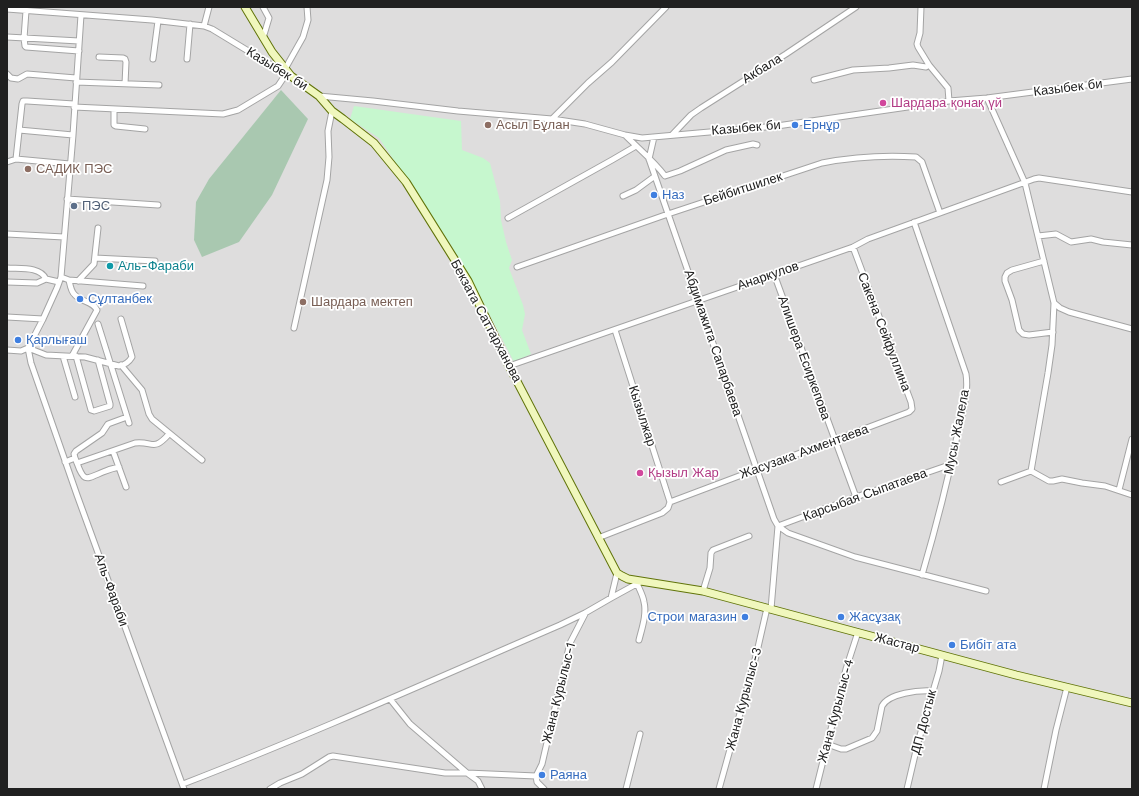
<!DOCTYPE html>
<html>
<head>
<meta charset="utf-8">
<style>
	body { margin:0 }
	#map { position:relative; width:1139px; height:796px; overflow:hidden; background:#f0ede7; font-family:"Work Sans",sans-serif }
	canvas { display:block }
	.frame { position:absolute; inset:0; border:8px solid #202020; pointer-events:none }
</style>
</head>
<body>
<div id="map">
<canvas width="1139" height="796"></canvas>
<div class="frame"></div>
</div>
<script>
const c = document.querySelector('canvas').getContext('2d');
c.lineJoin = 'round';
function paint(path, color) { c.fillStyle = color; c.fill(path, 'evenodd'); }
function strokePath(path, color, width, dash) { c.strokeStyle = color; c.lineWidth = width; c.lineCap = dash ? 'butt' : 'round'; c.setLineDash(dash || []); c.stroke(path); }
function drawText(font, color, halo, rows, align = 'center') {
  c.font = font + ' "Work Sans",sans-serif'; c.lineWidth = 3.5; c.setLineDash([]); c.textBaseline = 'middle'; c.strokeStyle = halo; c.fillStyle = color; for (const [text, x, y, turn = 0] of rows) {
    c.save(); c.translate(x, y); c.rotate((+turn || 0) * Math.PI / 180); c.textAlign = isNaN(turn) ? turn : align; if (halo) c.strokeText(text, 0, 0); c.fillText(text, 0, 0); c.restore();
  }
}
const residential = new Path2D(`
	M7,7H1132V789H7Z`);
const cemetery = new Path2D(`
	M281,90L308,119L272,195L239,242L202,257L194,240L196,202L209,179Z`);
const park = new Path2D(`
	M354,106L461,121L462,150L483,158L490,163L500,201L501,220L506,242L512,260L509,268L523,305L525,314L522,330L531,354L514,362L478,292L451,245L379,138L350,119Z`);
const street = new Path2D(`
	M263,7L269,18L263,38
	M921,7L920,33L917,44L918,47L929,65L948,88L949,101
	M7,9L152,20L204,26L212,29L286,74L278,86L238,110L223,114L74,107
	M26,11L24,38L25,46L26,47L79,51
	M81,15L73,135L61,277L57,288L43,319L28,348L31,363L77,495L184,789
	M204,26L209,7
	M7,37L79,41
	M99,57L123,58L125,59L126,62L125,84
	M153,59L158,21
	M187,59L190,24
	M285,69L303,37L308,20L307,7
	M7,74L11,78L18,79L27,74L76,78
	M814,80L853,70L889,68L913,65L926,67L929,65
	M76,82L159,85
	M319,96L373,101L458,111L552,119L585,124L625,135L642,138L777,126L949,101L987,98L1132,79
	M987,98L1025,183L1054,303L1052,345L1048,373L1031,471
	M114,109V125L116,126L145,129
	M552,119L588,83L612,62L666,7
	M19,130L73,135
	M672,135L691,115L701,108L786,54L856,7
	M626,136C639,149 654,161 665,176L680,171L726,150L753,144L757,145
	M16,159L22,104L23,101H27L74,104
	M649,159L774,519L778,526L788,533L855,557L986,591
	M649,159L654,137
	M7,162L16,159L70,164
	M623,196L636,190L655,176
	M67,199L158,205
	M508,218L612,160L636,146
	M914,222L966,374C969,393 962,413 958,432C948,480 936,527 922,575
	M7,234L64,237
	M1038,236L1056,234L1071,242L1091,239L1103,242L1132,245
	M95,258L155,261
	M1044,261L1012,270L1007,273L1005,277V281L1012,300L1019,330L1023,334L1029,335L1053,332
	M517,267L668,214L822,163C853,157 885,155 916,157L922,162L940,213
	M7,268C20,269 40,266 46,279
	M774,274L856,497
	M61,277L69,280L143,286
	M69,280C70,285 71,292 75,295C81,302 93,301 97,310L72,356
	M78,281L94,264L98,228
	M7,282L37,283L46,279L59,282
	M1054,303L1060,308L1069,312L1132,329
	M7,317L43,319
	M98,324L129,423
	M294,328L327,180L329,157L328,131L332,111
	M615,330L670,502
	M28,348L46,355L85,357L119,366C125,365 129,362 132,357L121,319
	M7,350L21,351L28,348
	M63,356L75,397
	M76,356L91,410L94,411L110,406V404L98,360
	M121,365L142,390L149,414L152,419L202,460
	M509,366L853,247L868,239L1034,179L1039,178L1132,192
	M113,451L126,487
	M75,458L74,454L76,451L102,433L108,424L127,417
	M65,462L75,458L77,463L135,443C154,441 153,452 169,434
	M77,463C84,483 86,479 103,472C108,470 114,468 119,467
	M1031,471L1049,481H1053L1062,479L1082,483L1105,486L1132,495
	M1001,482L1031,471
	M1119,490L1132,439
	M670,502L909,412L912,409L911,402L853,247
	M778,526L856,497L952,464
	M598,538L662,513L668,508L670,502
	M637,583C639,589 643,595 644,602C647,614 642,628 639,640
	M703,591L710,568L711,553L713,550L749,536
	M611,598L617,573
	M771,609L778,526
	M390,699L410,724L467,773L536,776
	M827,744L841,749H846L872,738L877,731L882,706C889,693 919,690 933,691
	M183,784C310,735 435,679 560,625L585,613L611,598L642,581
	M270,789L280,783L302,774L329,757L333,756L445,773H467L478,781L482,789
	M544,789L537,782L536,776L542,764L570,643L585,614
	M626,789L640,734
	M719,789L756,656L767,608
	M816,789L846,669L858,632
	M907,789L918,742L939,671L942,655
	M1044,789L1056,730L1067,687`);
const secondary = new Path2D(`
	M245,7L272,52L291,76
	M286,74L291,76L319,96L332,111L343,119L374,143L406,182L468,281L509,366L617,573L622,576L628,579L703,591L1016,675L1132,703`);
const markers = [
	[883,103,4,"#d1479c"],
	[488,125,4,"#8d6e63"],
	[795,125,4,"#3f7fe0"],
	[28,169,4,"#8d6e63"],
	[654,195,4,"#3f7fe0"],
	[74,206,4,"#5c6f8a"],
	[110,266,4,"#0f9aa8"],
	[80,299,4,"#3f7fe0"],
	[303,302,4,"#8d6e63"],
	[18,340,4,"#3f7fe0"],
	[640,473,4,"#d1479c"],
	[745,617,4,"#3f7fe0"],
	[841,617,4,"#3f7fe0"],
	[952,645,4,"#3f7fe0"],
	[542,775,4,"#3f7fe0"]
];
const streetNames = [
	["Казыбек би",277,69,32],
	["Акбала",762,69,-32],
	["Казыбек би",1068,88,-7],
	["Казыбек би",746,128,-5],
	["Бейбитшилек",743,189,-18],
	["Анаркулов",768,276,-19],
	["Бекзата Саттарханова",486,321,62],
	["Сакена Сейфуллина",884,332,69],
	["Абдимажита Сапарбаева",713,343,71],
	["Алишера Есиркепова",804,358,70],
	["Кызылжар",642,416,72],
	["Мусы Жалела",957,432,-79],
	["Жасузака Ахментаева",804,452,-20],
	["Карсыбая Сыпатаева",865,495,-20],
	["Аль-Фараби",111,590,70],
	["Жастар",897,643,15],
	["Жана Курылыс-1",559,693,-76],
	["Жана Курылыс-3",744,699,-75],
	["Жана Курылыс-4",836,711,-75],
	["ДП Достык",924,722,-75]
];
const hotelNames = [
	["Шардара қонақ үй",891,103],
	["Қызыл Жар",648,473]
];
const educationNames = [
	["Асыл Бұлан",496,125],
	["САДИК ПЭС",36,169],
	["Шардара мектеп",311,302]
];
const shopNames = [
	["Ернұр",803,125],
	["Наз",662,195],
	["Сұлтанбек",88,299],
	["Қарлығаш",26,340],
	["Строи магазин",737,617,"right"],
	["Жасұзақ",849,617],
	["Бибіт ата",960,645],
	["Раяна",550,775]
];
const serviceNames = [
	["ПЭС",82,206]
];
const cultureNames = [
	["Аль-Фараби",118,266]
];
paint(residential, '#dedddd');
paint(cemetery, '#a9c8b0');
paint(park, '#c6f7ce');
strokePath(street, '#a4a4a4', 7);
strokePath(secondary, '#61740a', 9);
strokePath(street, '#fff', 5);
strokePath(secondary, '#f0f7bd', 7);
for (const [x, y, r, color] of markers) { const dot = new Path2D(); dot.arc(x, y, r, 0, 2 * Math.PI); c.fillStyle = color; c.fill(dot); strokePath(dot, '#fff', 1.5); }
drawText('13px', '#202020', '#fff', streetNames);
drawText('13px', '#b23c85', '#fff', hotelNames, 'left');
drawText('13px', '#785e54', '#fff', educationNames, 'left');
drawText('13px', '#366cbe', '#fff', shopNames, 'left');
drawText('13px', '#4e5e75', '#fff', serviceNames, 'left');
drawText('13px', '#0d838f', '#fff', cultureNames, 'left');
</script>
</body>
</html>
